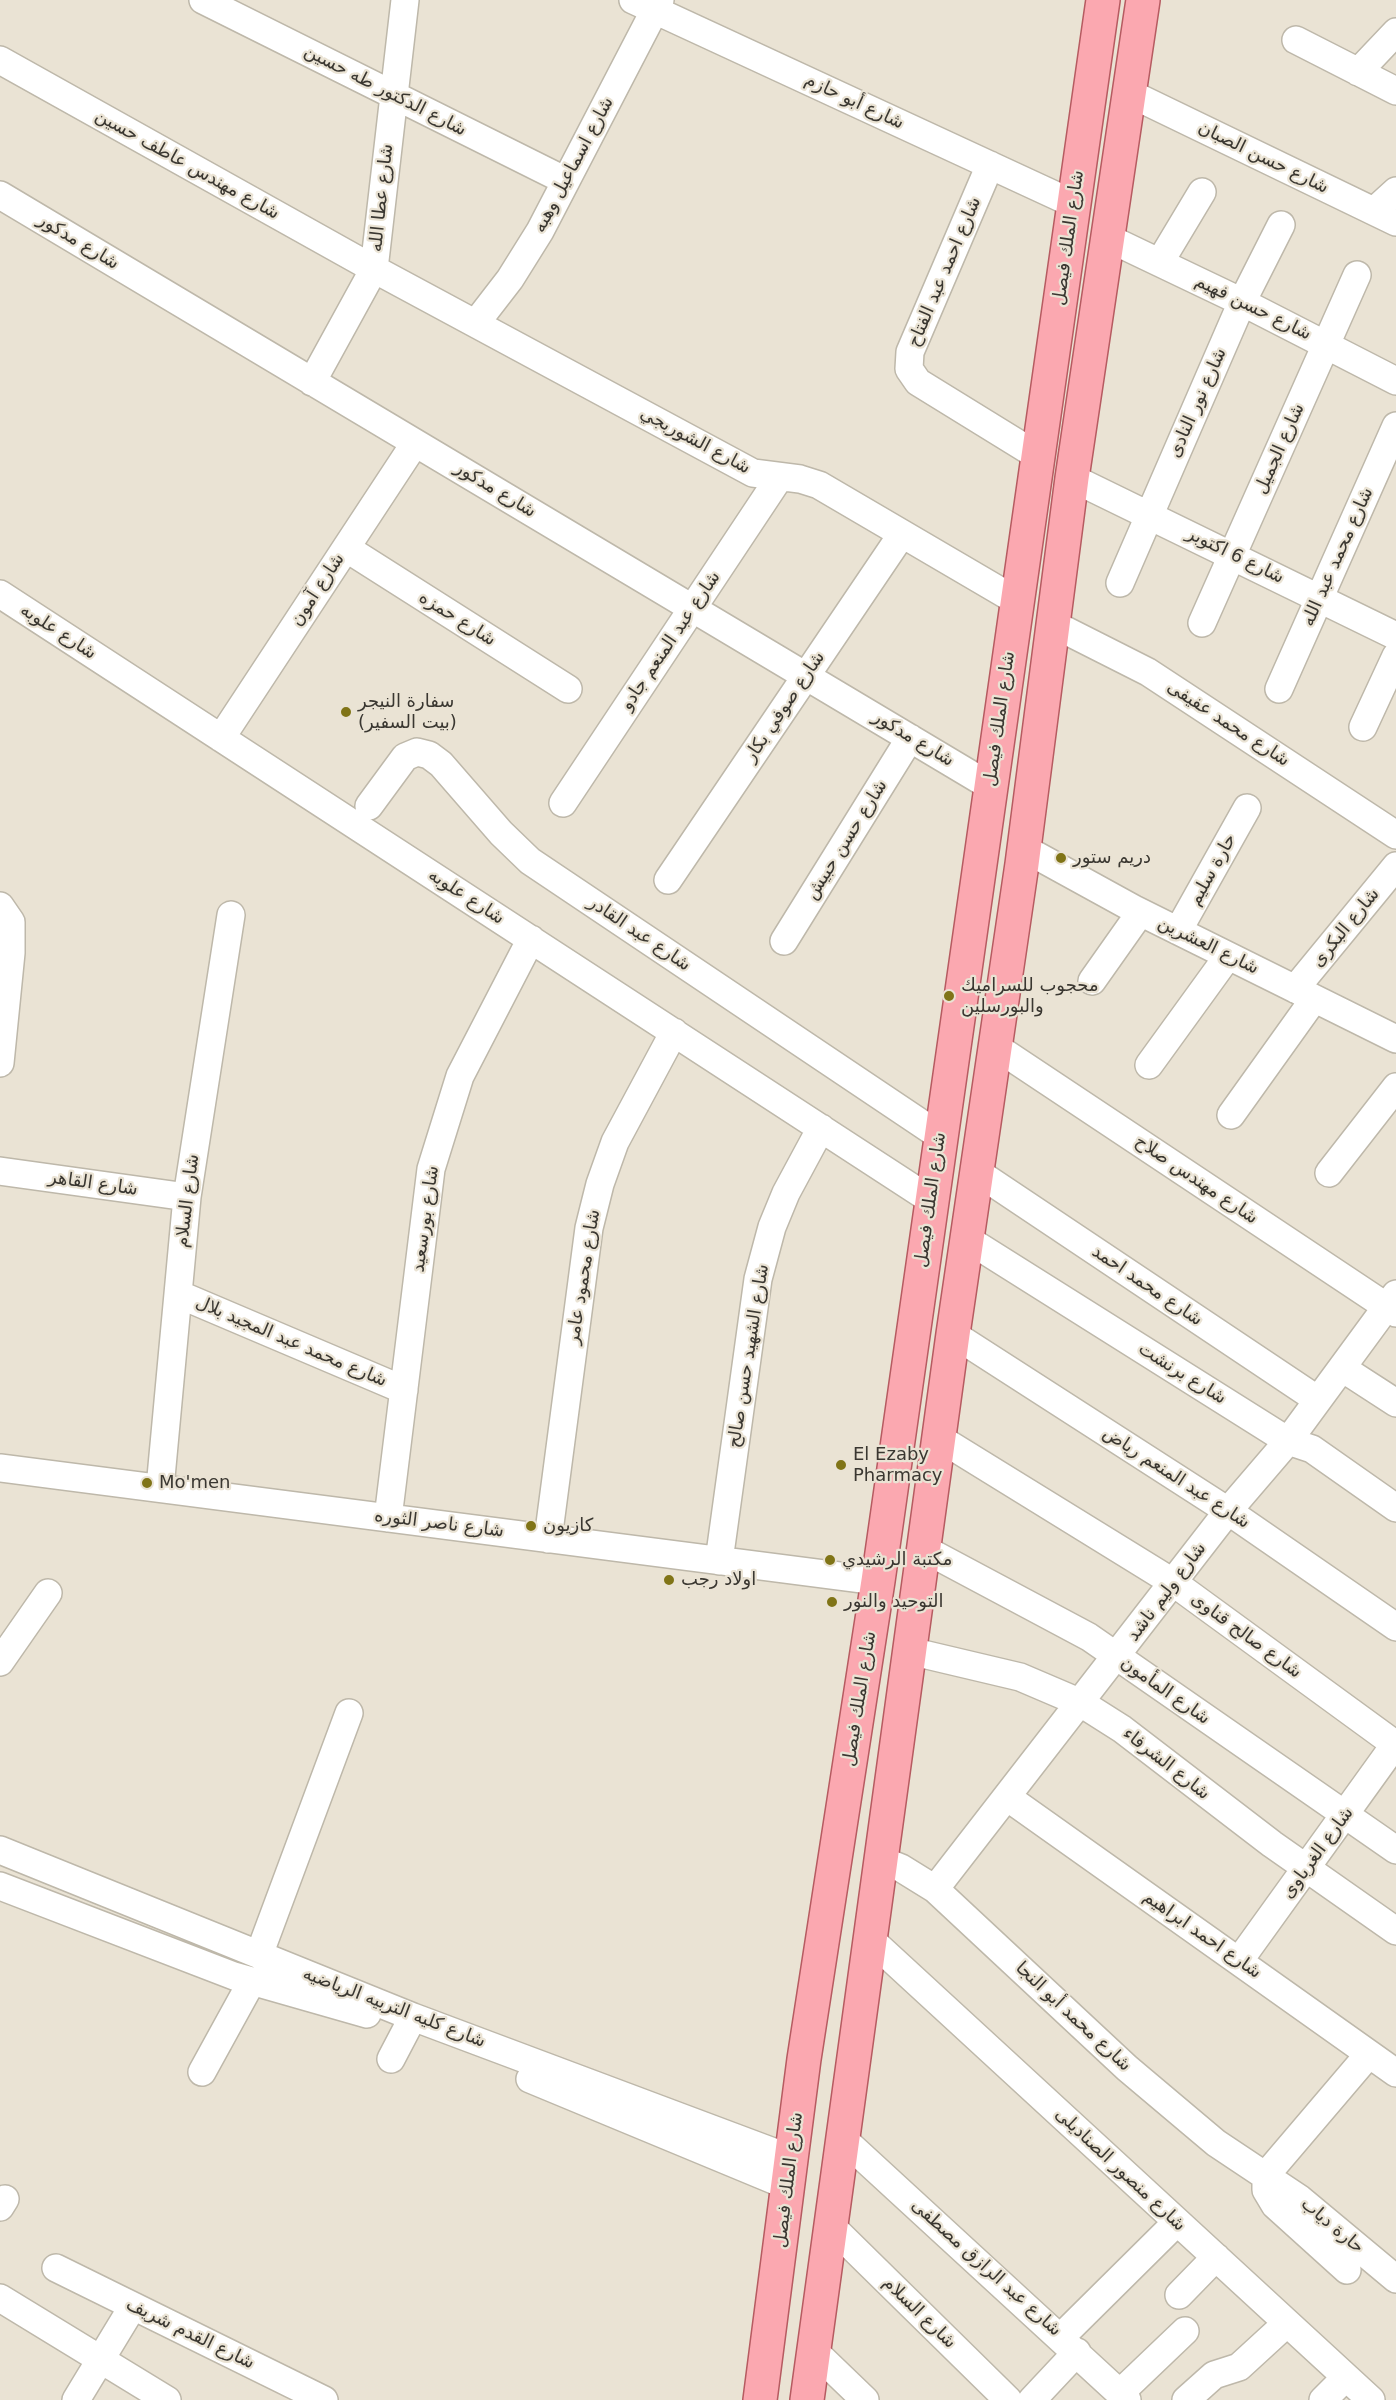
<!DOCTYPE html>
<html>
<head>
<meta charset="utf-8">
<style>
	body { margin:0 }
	canvas { display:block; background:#eae3d4 }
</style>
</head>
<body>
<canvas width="1396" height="2400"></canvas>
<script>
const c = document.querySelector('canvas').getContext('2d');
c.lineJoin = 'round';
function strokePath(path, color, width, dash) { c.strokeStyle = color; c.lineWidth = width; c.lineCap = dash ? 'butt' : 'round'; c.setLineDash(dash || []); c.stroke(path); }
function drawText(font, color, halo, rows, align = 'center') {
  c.font = font + ' "DejaVu Sans","Noto Sans Arabic",sans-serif'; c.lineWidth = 4.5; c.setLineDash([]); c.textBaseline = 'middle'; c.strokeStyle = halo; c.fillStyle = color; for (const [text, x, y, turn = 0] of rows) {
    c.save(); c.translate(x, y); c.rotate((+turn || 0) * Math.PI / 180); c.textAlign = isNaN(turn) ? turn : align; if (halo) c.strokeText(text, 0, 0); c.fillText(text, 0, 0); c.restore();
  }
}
const minor = new Path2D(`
	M203,0L566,181
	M633,0L1074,204
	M1296,40L1396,91
	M0,60L374,269L753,473L800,479L819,485L1017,601
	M1358,72L1396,32
	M1129,93L1396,222
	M990,165L910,352L909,369L918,382L1038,456
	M0,195L990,786
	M1374,211L1396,191
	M1108,238L1242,302L1396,381
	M1160,262L1202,192
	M476,323L510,279L540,231L660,0
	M312,382L374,269L405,0
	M1072,478L1396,636
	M346,548L568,689
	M1120,583L1242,302L1281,225
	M0,594L931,1200
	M1202,623L1357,275
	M1053,624L1148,672L1396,835
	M1279,689L1396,426
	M1363,727L1396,656
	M221,738L415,443
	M563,803L779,478
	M369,806L405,757L417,752L429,755L441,764L501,833L530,861L940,1136
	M1023,848L1134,909L1396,1039
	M668,880L902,534
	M0,906L11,922V953L0,1063
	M1178,931L1247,808
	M784,941L910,738
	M1092,981L1140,913
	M1295,989L1396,866
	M996,1047L1396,1313
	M1149,1065L1228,956
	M1231,1115L1314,999
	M0,1171L187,1197
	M977,1172L1318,1400
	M1329,1173L1396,1087
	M967,1239L1288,1441L1312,1449L1396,1508
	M178,1294L404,1390
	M953,1334L1228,1511L1396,1627
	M1342,1368L1396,1403
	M939,1438L1174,1583L1396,1745
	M0,1468L878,1581
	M160,1488L187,1197L231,915
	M388,1518L431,1169L460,1076L531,939
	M548,1539L589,1228L600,1184L615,1142L674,1032
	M924,1549L1089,1637L1396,1850
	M719,1561L758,1279L772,1227L786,1193L821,1128
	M910,1651L1020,1677L1081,1703L1122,1729L1272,1844L1396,1931
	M0,1662L48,1593
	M1007,1797L1396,2073
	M0,1850L413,2017L792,2159
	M881,1860L901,1868L935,1889L1127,2068L1216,2143L1300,2199L1396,2279
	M0,1886L234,1976L367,2014
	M935,1889L1228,1511L1288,1441L1396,1294
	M870,1939L1371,2400
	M259,1955L349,1713
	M1239,1961L1396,1743
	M391,2059L413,2017
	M202,2072L252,1981
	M530,2079L788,2186
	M842,2138L1127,2400
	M0,2207L5,2199
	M830,2225L1008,2400
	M56,2268L324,2400
	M1347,2270L1275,2205L1266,2190V2175L1369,2054
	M1179,2295L1216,2257
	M0,2298L167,2400
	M1061,2337L1177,2222
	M813,2350L865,2400
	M1120,2393L1185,2331
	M76,2400L133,2306
	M1032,2400L1077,2352
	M1186,2400L1214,2375L1239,2367L1287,2323
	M1323,2400L1346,2377`);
const major = new Path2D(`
	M760,2400L804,2059L878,1581L1103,0
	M807,2400L953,1334L1022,864L1072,478L1143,0`);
const markers = [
	[346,712,6,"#807417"],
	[1061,858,6,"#807417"],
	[949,996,6,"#807417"],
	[841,1465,6,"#807417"],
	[147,1483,6,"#807417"],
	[531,1526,6,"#807417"],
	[830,1560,6,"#807417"],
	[669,1580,6,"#807417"],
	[832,1602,6,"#807417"]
];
const streetNames = [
	["شارع الدكتور طه حسين",385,91,27],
	["شارع أبو حازم",854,102,25],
	["شارع حسن الصبان",1263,158,26],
	["شارع مهندس عاطف حسين",187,165,29],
	["شارع اسماعيل وهبه",574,165,-62],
	["شارع عطا الله",382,198,-84],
	["شارع الملك فيصل",1069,238,-82],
	["شارع مدكور",78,242,31],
	["شارع احمد عبد الفتاح",945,272,-67],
	["شارع حسن فهيم",1253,308,26],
	["شارع نور النادى",1198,403,-66],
	["شارع الشوربجي",695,441,28],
	["شارع الجميل",1280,449,-66],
	["شارع مدكور",495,490,31],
	["شارع 6 اكتوبر",1235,556,26],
	["شارع محمد عبد الله",1338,557,-66],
	["شارع آمون",318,590,-57],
	["شارع حمزه",457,619,32],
	["شارع علوبه",58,632,33],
	["شارع عبد المنعم جادو",671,641,-56],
	["شارع صوفي بكار",785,707,-56],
	["شارع الملك فيصل",1000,719,-82],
	["شارع محمد عفيفى",1228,724,33],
	["شارع مدكور",913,739,31],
	["شارع حسن حبيش",847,840,-58],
	["حارة سليم",1213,870,-61],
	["شارع علوبه",466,897,33],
	["شارع البكرى",1346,928,-51],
	["شارع عبد القادر",639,934,34],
	["شارع العشرين",1208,946,26],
	["شارع مهندس صلاح",1196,1180,34],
	["شارع القاهر",93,1184,8],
	["شارع الملك فيصل",931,1200,-82],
	["شارع السلام",188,1201,-83],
	["شارع بورسعيد",426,1219,-82],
	["شارع محمود عامر",584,1277,-81],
	["شارع محمد احمد",1147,1286,34],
	["شارع محمد عبد المجيد بلال",291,1342,23],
	["شارع الشهيد حسن صالح",749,1356,-81],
	["شارع برنشت",1182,1374,32],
	["شارع عبد المنعم رياض",1176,1478,33],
	["شارع ناصر الثوره",439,1524,7],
	["شارع وليم ناشد",1167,1592,-53],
	["شارع صالح قناوى",1246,1636,36],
	["شارع المأمون",1165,1691,35],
	["شارع الملك فيصل",860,1699,-81],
	["شارع الشرفاء",1166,1764,38],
	["شارع الغرباوى",1318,1853,-54],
	["شارع احمد ابراهيم",1202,1935,35],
	["شارع كليه التربيه الرياضيه",394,2008,21],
	["شارع محمد أبو النجا",1073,2017,43],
	["شارع منصور الصناديلى",1120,2170,43],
	["شارع الملك فيصل",789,2180,-83],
	["حارة دياب",1332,2226,40],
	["شارع عبد الرازق مصطفى",986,2268,42],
	["شارع السلام",919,2313,44],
	["شارع القدم شريف",190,2334,26]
];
const poiNames = [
	["سفارة النيجر",358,702],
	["(بيت السفير)",358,723],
	["دريم ستور",1073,858],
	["محجوب للسراميك",961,986],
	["والبورسلين",961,1007],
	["El Ezaby",853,1455],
	["Pharmacy",853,1476],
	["Mo'men",159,1483],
	["كازيون",543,1526],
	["مكتبة الرشيدي",842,1560],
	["اولاد رجب",681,1580],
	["التوحيد والنور",844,1602]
];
strokePath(minor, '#beb8aa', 30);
strokePath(major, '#b65b61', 36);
strokePath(minor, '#fff', 27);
strokePath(major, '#fba8b0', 33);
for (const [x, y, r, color] of markers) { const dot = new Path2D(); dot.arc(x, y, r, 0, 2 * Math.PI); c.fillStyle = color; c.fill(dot); strokePath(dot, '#eae3d4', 2); }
drawText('18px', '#3a3731', '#eae3d4', streetNames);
drawText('18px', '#3a3731', '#eae3d4', poiNames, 'left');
</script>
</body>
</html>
